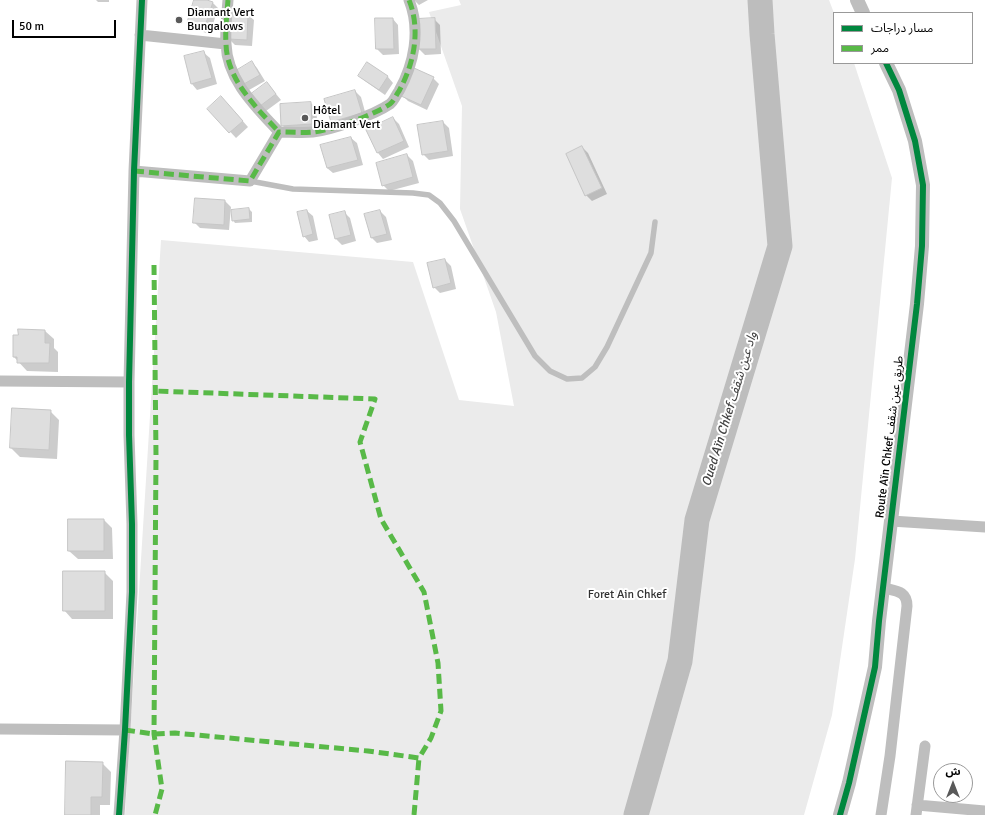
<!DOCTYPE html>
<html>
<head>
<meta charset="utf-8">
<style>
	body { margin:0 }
	#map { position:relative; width:985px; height:815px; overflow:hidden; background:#fff; font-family:Signika,"Noto Sans Arabic",sans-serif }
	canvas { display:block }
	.legend { position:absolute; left:833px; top:12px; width:140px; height:52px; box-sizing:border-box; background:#fff; border:1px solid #999; margin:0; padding:5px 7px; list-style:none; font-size:12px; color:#000 }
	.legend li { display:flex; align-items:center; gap:8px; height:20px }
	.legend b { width:20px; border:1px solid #999 }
	.north { position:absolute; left:933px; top:763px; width:40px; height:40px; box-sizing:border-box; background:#fff; border:1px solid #999; border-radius:50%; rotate:0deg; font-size:11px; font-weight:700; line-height:16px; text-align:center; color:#000 }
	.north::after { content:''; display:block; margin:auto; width:14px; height:18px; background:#595959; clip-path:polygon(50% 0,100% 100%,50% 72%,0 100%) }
	.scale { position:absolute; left:12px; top:20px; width:104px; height:18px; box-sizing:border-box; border:2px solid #000; border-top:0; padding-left:5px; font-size:12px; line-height:14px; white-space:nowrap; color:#000; -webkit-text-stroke:3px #fff; paint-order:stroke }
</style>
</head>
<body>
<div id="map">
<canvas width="985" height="815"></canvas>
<ul class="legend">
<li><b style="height:5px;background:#00873e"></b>مسار دراجات</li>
<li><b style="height:5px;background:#58b947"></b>ممر</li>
</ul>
<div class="north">ش</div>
<div class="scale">50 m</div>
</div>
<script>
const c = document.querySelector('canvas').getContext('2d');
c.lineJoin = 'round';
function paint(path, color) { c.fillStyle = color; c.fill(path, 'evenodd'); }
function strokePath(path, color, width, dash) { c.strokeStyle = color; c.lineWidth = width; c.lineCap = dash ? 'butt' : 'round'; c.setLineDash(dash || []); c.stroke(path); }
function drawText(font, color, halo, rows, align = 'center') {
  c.font = font + ' Signika,"Noto Sans Arabic",sans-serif'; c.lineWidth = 4; c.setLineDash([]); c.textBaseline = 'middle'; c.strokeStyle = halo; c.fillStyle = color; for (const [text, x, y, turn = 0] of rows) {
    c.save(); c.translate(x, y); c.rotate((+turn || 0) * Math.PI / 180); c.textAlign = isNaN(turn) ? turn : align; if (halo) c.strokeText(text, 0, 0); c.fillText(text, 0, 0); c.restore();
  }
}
const green = new Path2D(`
	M459,0H829L834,13V63H854L892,178L855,559L832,715L804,815H125L161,240L413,262L459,400L514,406L496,312L460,209L462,106L429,12L461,5Z`);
const shadow = new Path2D(`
	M96,0H109V2H98Z
	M195,0H204L213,3L218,8L210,34L193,29L188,23Z
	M414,0H428L419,5Z
	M248,15L254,20L252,46L235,45L229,39Z
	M393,19L398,25L399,54L383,55L377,49Z
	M434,19L440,25L441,54L425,55L419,49Z
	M204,53L210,58L217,84L197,90L192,84L185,57Z
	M251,62L257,68L265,81L249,90L243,85Z
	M368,63L388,77L393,83L385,95L365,81L359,76Z
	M433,78L439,84L427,110L408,101L402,95Z
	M267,83L281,100L266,111L252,94Z
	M355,91L361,97L367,119L337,127L331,121Z
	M227,103L248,127L236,138L209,109Z
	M311,103L316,109L318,129L288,131L282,125Z
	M393,118L399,124L409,147L383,159L378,153L367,130Z
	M443,122L449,128L453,156L429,160L423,154Z
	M351,138L357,143L363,165L333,173L327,168Z
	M582,147L588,153L607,194L592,201L586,195Z
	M407,155L413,161L419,183L389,191L383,185Z
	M225,201L231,207L229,230L200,228L194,222Z
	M249,209L252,212V222L235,223L233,220Z
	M307,211L313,216L318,240L309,242L304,236Z
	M380,211L386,217L392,240L377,243L372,238Z
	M344,212L350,218L356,241L342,245L336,239L330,216Z
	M445,260L451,266L456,289L440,293L434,287Z
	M45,331L54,339V348L58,352V372L27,371L14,357Z
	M50,411L59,420L57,459L20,457L11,448Z
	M104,520L112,528L113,559H78L69,551Z
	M104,572L113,581V619H72L64,610Z
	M102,763L111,772L110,805H100V815H66Z`);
const river = new Path2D(`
	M636,815L680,661L697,520L780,246L762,34L760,0`);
const building = new Path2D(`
	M194,0H207L213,2L204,29L187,24Z
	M230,12L248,14L247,40L228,39Z
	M375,18H393L394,49H376Z
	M435,18L436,49H418L417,19Z
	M204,51L212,78L191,84L184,56Z
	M252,61L260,75L242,85L234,72Z
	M367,62L388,76L379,90L358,76Z
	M414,68L434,77L421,105L401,96Z
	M267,82L276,94L260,106L251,94Z
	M355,90L362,113L331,122L324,99Z
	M221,96L243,121L229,133L207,109Z
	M311,102L312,124L281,126L280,104Z
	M393,117L404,141L377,153L366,130Z
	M443,121L448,151L422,155L417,125Z
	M351,137L358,160L327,168L320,145Z
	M582,146L602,188L585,196L566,154Z
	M407,154L413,177L382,186L376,163Z
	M195,198L225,200L224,225L193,223Z
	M249,208L250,219L232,221L231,210Z
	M307,210L313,234L303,237L297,212Z
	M380,210L387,234L371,238L364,214Z
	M345,211L351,235L335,239L329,215Z
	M445,259L451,283L433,288L427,263Z
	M18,329L45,330V343H50L49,363H17V357H13V335H18Z
	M12,408L51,410L49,450L10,448Z
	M68,519H104V551H68Z
	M63,571H105V611H63Z
	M66,761L103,762L102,797H91V815H65Z`);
const service = new Path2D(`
	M250,181L293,189L413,193L429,195L440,203L454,221L535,356L550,371L567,379L582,378L595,367L607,347L651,253L655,222`);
const minor = new Path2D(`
	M228,0C227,14 225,29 226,44C227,80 256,107 279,132
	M140,35L226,44
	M134,171L250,181L279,132C290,132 302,133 313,132C332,130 374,115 390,104C394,101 396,95 399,91C414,64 421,30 409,0
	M0,381L129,382
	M891,521L985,527
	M0,729L125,730
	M917,805L985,811
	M119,815L125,730L132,592V524L129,435V382L134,171L142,0
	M881,815L890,756L907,606C907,591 896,591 884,588
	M916,815L925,746`);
const tertiary = new Path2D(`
	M857,0L863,13
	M840,815L849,783L875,667L879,621L917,304L922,246L923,185L915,141L899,90L886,63`);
const quiet = new Path2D(`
	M228,0C227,14 225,29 226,44C227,80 256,107 279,132
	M134,171L250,181L279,132C290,132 302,133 313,132C332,130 374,115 390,104C394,101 396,95 399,91C414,64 421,30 409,0
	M154,265L156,455L154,734L162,789L155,815
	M125,730L154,734L175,733L368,751L419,758L431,738L441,711L438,663L424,592L381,519L360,442L375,399L155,391
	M414,815L419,758`);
const cycleway = new Path2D(`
	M119,815L125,730L132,592V524L129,435V382L134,171L142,0
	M840,815L849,783L875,667L879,621L917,304L922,246L923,185L915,141L899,90L886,63`);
const markers = [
	[179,20,4,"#595959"],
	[305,118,4,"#595959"]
];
const poiNames = [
	["Diamant Vert",187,13],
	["Bungalows",187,27],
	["Hôtel",313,111],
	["Diamant Vert",313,125]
];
const streetNames = [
	["Route Aïn Chkef طريق عين شقف",890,437,-83]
];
const parkNames = [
	["Foret Ain Chkef",627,595]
];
const waterNames = [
	["Oued Aïn Chkef واد عين شقف",730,409,-73]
];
paint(green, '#ebebeb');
paint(shadow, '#0003');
strokePath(river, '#bdbdbd', 25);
paint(building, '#dedede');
strokePath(building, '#c6c6c6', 1);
strokePath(service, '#bebebe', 5.5);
strokePath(minor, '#bebebe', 11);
strokePath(tertiary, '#bebebe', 14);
strokePath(quiet, '#58b947', 5, [10, 5]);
strokePath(cycleway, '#00873e', 6);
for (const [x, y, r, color] of markers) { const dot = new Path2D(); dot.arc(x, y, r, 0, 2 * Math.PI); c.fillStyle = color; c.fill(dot); strokePath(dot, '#fff', 1.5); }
drawText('12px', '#000', '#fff', poiNames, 'left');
drawText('12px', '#000', '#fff', streetNames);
drawText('12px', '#313131', '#fff', parkNames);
drawText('italic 13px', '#424242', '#fff', waterNames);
</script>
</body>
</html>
